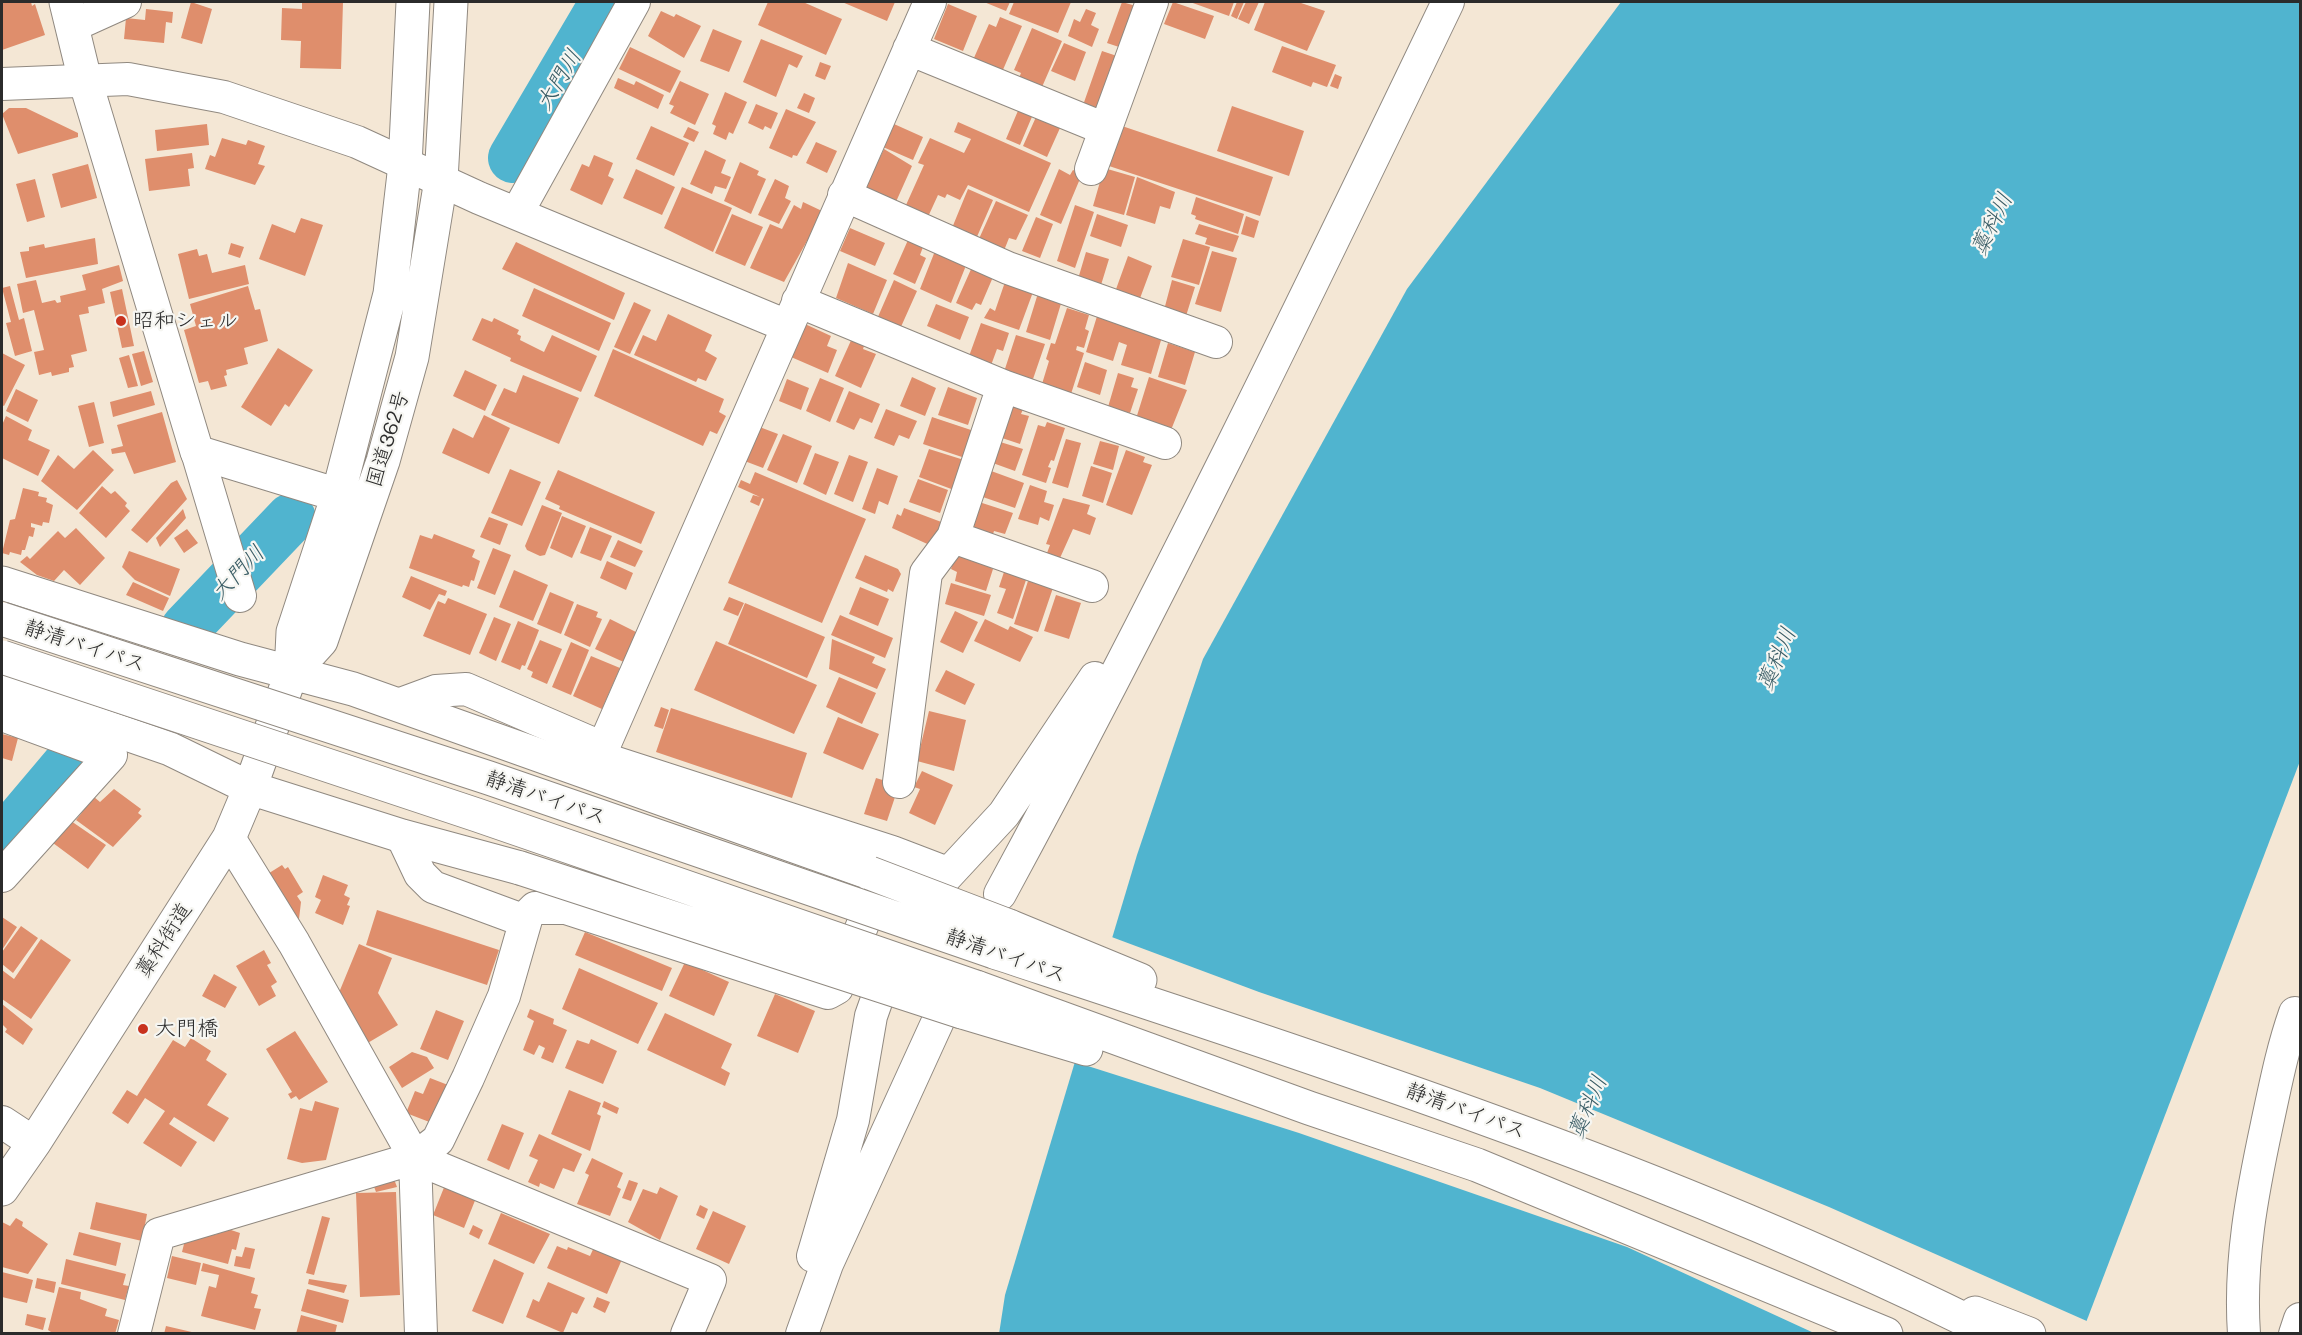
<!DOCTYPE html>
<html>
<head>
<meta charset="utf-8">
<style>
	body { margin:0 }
	#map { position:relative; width:2302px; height:1335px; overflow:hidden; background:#f4e7d5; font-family:Mali,sans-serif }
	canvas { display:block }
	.frame { position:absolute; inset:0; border:3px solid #2b2b2b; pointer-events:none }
</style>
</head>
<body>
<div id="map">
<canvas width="2302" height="1335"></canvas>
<div class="frame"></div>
</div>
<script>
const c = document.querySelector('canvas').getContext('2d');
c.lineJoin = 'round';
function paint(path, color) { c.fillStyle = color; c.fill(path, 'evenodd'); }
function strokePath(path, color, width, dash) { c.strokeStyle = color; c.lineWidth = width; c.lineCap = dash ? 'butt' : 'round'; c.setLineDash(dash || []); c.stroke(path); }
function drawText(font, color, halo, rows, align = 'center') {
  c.font = font + ' Mali,"Klee One",sans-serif'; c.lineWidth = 4.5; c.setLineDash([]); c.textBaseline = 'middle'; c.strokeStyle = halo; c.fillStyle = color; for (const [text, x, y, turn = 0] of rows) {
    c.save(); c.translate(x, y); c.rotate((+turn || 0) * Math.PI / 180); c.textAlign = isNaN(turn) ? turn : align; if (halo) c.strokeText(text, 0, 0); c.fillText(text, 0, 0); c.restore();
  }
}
const water = new Path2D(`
	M1621,2H2300V761L2082,1333L999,1334L1005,1295L1137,855L1203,659L1407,289Z`);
const pier = new Path2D(`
	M1109,936L1259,992L1540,1088L1829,1207L2089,1322L2085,1334L1814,1333L1627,1247L1299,1133L1072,1061Z`);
const river = new Path2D(`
	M513,158L605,2
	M186,628L291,518
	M2,842L78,752`);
const building = new Path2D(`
	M2,2H31L32,6L35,4L45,35L2,50Z
	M191,2L212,9L202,44L181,38Z
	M302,2H343L341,69L300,68L301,41L281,40L282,8L302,9Z
	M768,2H803L842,19L826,55L758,25Z
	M842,2H895L887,21Z
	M984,2H1010L1006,11Z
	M1014,2H1071L1058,33L1009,14Z
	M1122,2L1143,8L1128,50L1107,43Z
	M1173,2L1214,16L1205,39L1164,24Z
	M1190,2H1234L1229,16Z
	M1237,2H1244L1237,19L1231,16Z
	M1246,2H1259L1249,24L1238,19Z
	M1265,2H1298L1325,11L1307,51L1254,30Z
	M948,4L977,16L963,51L934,39Z
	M146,9L173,12L172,23L166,22L164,43L124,39L126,18L145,20Z
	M1086,9L1096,13L1091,25L1099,29L1092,47L1068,36L1074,19L1080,22Z
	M661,11L674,17L676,14L701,26L684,58L648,36Z
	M1000,17L1022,26L1002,72L973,60L989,24L996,27Z
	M1032,28L1062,41L1042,87L1019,78L1021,73L1014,70Z
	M713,29L742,41L729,72L700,61Z
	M761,39L803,56L797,68L789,64L776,97L743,82Z
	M1064,43L1086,52L1075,81L1051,71Z
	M1282,46L1336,65L1327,87L1313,82L1311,87L1272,72Z
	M630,47L681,71L670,93L619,69Z
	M1102,51L1123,58L1102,115L1082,108Z
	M820,62L831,66L825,80L815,76Z
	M1335,74L1342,77L1338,89L1330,86Z
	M618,78L634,85L636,81L664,95L658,109L614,88Z
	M680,81L709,94L695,125L670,113L674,106L669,104Z
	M725,92L747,102L733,134L729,132L726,140L713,134L716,126L712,124Z
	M804,93L815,98L809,113L797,108Z
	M756,104L778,113L771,129L765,126L763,130L748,123Z
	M1020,106L1034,112L1020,145L1006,139Z
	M1232,106L1304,131L1289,176L1217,151Z
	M9,108H26L78,133V137L18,154L2,114Z
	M786,109L816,122L797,156L793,155L792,158L769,148Z
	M1036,117L1060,128L1047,157L1023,146Z
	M958,122L1051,163L1029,212L968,185L960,200L947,194L945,198L938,195L927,219L910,211L912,208L906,205L924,165L918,163L930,138L964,153L971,139L954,132Z
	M207,124L209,145L157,151L155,130Z
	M894,124L923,137L913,160L883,147Z
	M651,126L689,143L674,176L636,159Z
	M1122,126L1273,177L1260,216L1109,166Z
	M688,127L699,132L694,142L683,137Z
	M222,138L246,145L248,140L265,146L258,164L265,166L255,185L205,169L210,155L215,157Z
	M816,142L837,151L827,173L806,163Z
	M884,149L912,166L895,204L864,190Z
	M705,150L726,160L721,173L731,177L726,189L715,186L712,194L690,184Z
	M192,153L194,168L188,169L190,186L149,191L145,159Z
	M594,155L613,163L608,176L614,179L602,205L570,190L582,164L589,167Z
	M740,162L759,171L757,175L766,179L751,214L724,201Z
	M88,164L97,198L61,208L52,174Z
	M1104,168L1135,177L1124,215L1093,206Z
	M636,169L675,187L662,215L623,198Z
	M1059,169L1070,175L1073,170L1082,174L1061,224L1040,215Z
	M1137,177L1175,192L1170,209L1160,206L1155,224L1126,215Z
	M35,179L45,217L27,222L16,184Z
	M775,179L789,186L785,198L791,201L779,224L758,215Z
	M682,187L732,208L713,252L664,228Z
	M968,189L993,200L976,239L952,228Z
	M1196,197L1244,214L1238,234L1195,219L1196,216L1191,214Z
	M996,201L1028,215L1016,240L1009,238L1003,253L978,241Z
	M803,202L822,211L809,242L807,241L784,282L750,268L770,224L782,229L794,205L801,209Z
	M1075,205L1094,212L1075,268L1057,261Z
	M732,214L763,227L745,266L715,253Z
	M1097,214L1128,225L1121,247L1090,236Z
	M1246,216L1259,221L1254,238L1241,234Z
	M1036,217L1053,224L1040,258L1022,251Z
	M301,218L323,225L305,276L259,259L272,224L295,233Z
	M1199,224L1239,236L1233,252L1205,244L1207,238L1195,234Z
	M850,228L885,243L875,266L840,251Z
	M95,238L98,264L26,278L20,252L29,251V247L44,244L45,248Z
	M1183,239L1210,247L1199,285L1171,277Z
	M908,240L923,247L920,255L926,258L915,284L893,274Z
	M516,242L625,293L614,320L502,269Z
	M231,243L244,247L240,258L228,254Z
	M197,249L199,256L207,254L212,273L245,265L249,284L189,299L178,254Z
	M935,251L964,264L965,268L951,303L920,289Z
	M1212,251L1237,258L1221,312L1195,304Z
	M1086,252L1109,259L1101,285L1078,279Z
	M1128,256L1152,266L1139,301L1115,292Z
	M848,263L887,280L873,314L836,298Z
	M119,265L123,281L102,289L105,303L88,307L89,313L79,315L87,351L71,355L74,367L69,368V372L52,376L51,372L39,375L34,352L44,350L34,310L23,313L17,284L36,280L42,303L55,300L57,303L61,302L60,296L86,290L82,275Z
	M972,267L993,277L981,305L976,303L972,310L956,303Z
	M894,280L917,291L900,329L877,319Z
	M1172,280L1195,287L1186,316L1164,310Z
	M1005,282L1033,292L1019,330L984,318L990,308L995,311Z
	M10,286L19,320L24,318L32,351L15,356L6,323L11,322L2,288Z
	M248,286L255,310L260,309L268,341L244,348L248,364L226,370L227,375L224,376L227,386L211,390L208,381L199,383L184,330L196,326L190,304Z
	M534,288L611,323L599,351L522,316Z
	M122,289L134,346L122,348L110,292Z
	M1039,290L1063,297L1050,340L1026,332Z
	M634,302L651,310L630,354L614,347Z
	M936,304L969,317L960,340L927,326Z
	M1067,308L1089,315L1085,329L1089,331L1084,348L1077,346L1076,350L1084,353L1071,394L1042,384L1049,361L1046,359L1051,343L1055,344Z
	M1098,313L1162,337L1151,374L1121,365L1127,345L1119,342L1113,361L1086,352Z
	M668,314L712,335L705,351L717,358L706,381L698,378L696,382L634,355L643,335L656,341Z
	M482,318L492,322L494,318L519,330L517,334L521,336L520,340L544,352L552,335L597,356L581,392L510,361L511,358L472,340Z
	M981,323L1009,333L1003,351L997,349L990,368L968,359Z
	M805,324L831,336L827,346L837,350L828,373L791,357Z
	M1016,335L1045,344L1033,379L1020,375L1018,379L1003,375Z
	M853,336L865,343L863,349L876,354L861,388L835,376Z
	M1168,343L1195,352L1185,385L1158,377Z
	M278,348L313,370L289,407L285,404L271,426L241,407Z
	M613,349L724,399L719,412L726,416L717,434L710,431L703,446L594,396Z
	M144,351L153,382L141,386L132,354Z
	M2,353L25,365L4,406L2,405Z
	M129,355L138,386L128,388L119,358Z
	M1085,362L1107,370L1100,395L1077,387Z
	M465,370L497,385L485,411L453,396Z
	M1118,373L1134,378L1131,387L1138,389L1130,413L1108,407Z
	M523,375L579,398L559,444L491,415L504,388L516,393Z
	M912,377L936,388L925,416L900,406Z
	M1149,377L1187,390L1171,430L1135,422Z
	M820,378L844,388L830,422L806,411Z
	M787,379L809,388L801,410L779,401Z
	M948,387L977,398L968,425L938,415Z
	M16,389L38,400L28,422L6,411Z
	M151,391L155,405L113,417L110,402Z
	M849,391L880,404L872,423L860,418L854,430L836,422Z
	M94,402L104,443L89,447L78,406Z
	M1005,402L1024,407L1021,414L1029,416L1020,444L996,436Z
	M886,409L917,421L909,439L899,435L894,446L874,438Z
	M162,412L176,462L134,474L125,452L112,454L111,449L123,446L117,425Z
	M484,415L510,428L489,474L442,453L453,428L473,438Z
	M6,416L32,430L28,440L50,450L38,476L2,458V425Z
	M932,417L974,431L965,458L923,444Z
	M1047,422L1065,428L1054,461L1051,460L1048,467L1051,468L1046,483L1022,475L1038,425L1045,427Z
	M757,426L778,434L763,468L742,460Z
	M783,434L812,446L797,483L767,470Z
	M1066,439L1081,443L1068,488L1052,483Z
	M997,441L1023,449L1015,471L990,462Z
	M1100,441L1119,446L1113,470L1093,464Z
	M929,449L964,460L954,490L919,477Z
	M93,450L114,470L77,510L41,481L58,455L74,469Z
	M1126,450L1145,457L1143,462L1152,465L1132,515L1106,505Z
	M815,453L839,462L826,495L803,484Z
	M849,455L868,462L853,502L834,494Z
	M1091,466L1112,473L1103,503L1082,496Z
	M877,468L898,476L888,505L879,501L875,514L862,509Z
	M983,468L1024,483L1015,508L974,494Z
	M510,469L541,482L522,526L491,513Z
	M558,470L655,512L641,544L559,509L560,506L545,499Z
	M755,472L866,519L822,623L728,583L764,499L762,498L759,506L750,502L753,495L760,497L738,487L741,480L750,484Z
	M918,479L948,490L940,513L909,502Z
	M177,480L187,499L147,543L131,530L171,483Z
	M1030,485L1047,491L1044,502L1054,505L1049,521L1040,517L1038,525L1018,519Z
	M102,486L111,494L115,491L127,503L125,506L130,511L106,538L79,513Z
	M23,488L39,492L38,496L47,498L46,502L53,505L49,523L43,522L42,526L31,523V527L35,528L33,537L29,536L25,550H22L21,555L10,552L9,555L2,553L10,520L15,519Z
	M1063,498L1090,505L1087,514L1096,518L1090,535L1073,529L1060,558L1047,553L1050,545L1046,544Z
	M976,501L1013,513L1005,534L994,531L993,534L969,526Z
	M542,505L562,513L545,555L540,556L527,550L525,546Z
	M904,508L944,523L934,547L892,528L897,514L901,516Z
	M183,509L186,518L160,547L156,538Z
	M562,516L586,526L572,558L550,548Z
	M489,517L508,524L500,545L480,537Z
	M590,527L612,536L601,561L580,553Z
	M76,528L105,558L80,585L64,570L54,581L37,575L20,562L27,556L30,559L58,531L65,538Z
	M187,529L198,543L184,553L174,538Z
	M434,534L475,550L472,557L480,561L474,581L471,580L469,587L463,585L462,587L409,568L420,535L432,539Z
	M618,540L643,551L635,567L610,557Z
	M493,548L511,555L495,595L477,588Z
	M957,550L992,561L991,568L993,569L986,591L955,581L957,572L951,569Z
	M129,551L180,569L170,596L135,580L122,567Z
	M865,555L898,569L901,574L893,592L888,589L887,592L855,578Z
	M607,561L633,573L626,590L600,578Z
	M1005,569L1027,577L1013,619L997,613L1006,589L999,587Z
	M514,570L548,585L533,621L499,607Z
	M411,576L447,591L445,596L439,594L430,610L402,597Z
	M1033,578L1054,585L1038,632L1014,624L1028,581L1032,582Z
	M133,582L169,598L163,611L126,595Z
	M951,583L991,595L984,616L945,604Z
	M860,587L889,599L878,626L849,614Z
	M550,592L574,602L561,634L537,624Z
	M1056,595L1081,603L1069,639L1044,631Z
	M729,597L744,603L738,616L723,610Z
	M448,598L487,614L470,655L423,636L438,601L445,604Z
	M745,603L825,637L807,678L728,644Z
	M577,604L598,612L596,617L602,619L590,647L564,635Z
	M955,611L978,622L963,653L940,642Z
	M840,615L893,638L885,658L831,635Z
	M494,617L511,624L496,661L479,653Z
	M610,619L638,633L628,664L595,649Z
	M985,619L1008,630L1010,626L1033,637L1020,662L974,641Z
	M518,621L539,630L525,666L522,665L520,670L501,662Z
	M832,639L875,657L872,663L886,669L877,689L829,669Z
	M540,640L562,649L547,684L531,677L533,672L527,669Z
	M716,641L817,685L794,734L694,690Z
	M571,642L589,650L571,695L552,687Z
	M591,656L620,668L602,709L573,696Z
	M946,670L975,684L965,705L935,691Z
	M839,677L876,693L862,724L826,707Z
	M661,707L669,710L663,729L654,726Z
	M671,708L807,753L792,798L656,752Z
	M929,711L966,720L954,771L917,761Z
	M838,717L879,734L863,770L823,753Z
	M2,734L18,738L12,761L2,758Z
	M922,771L953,785L935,825L909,813L920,789L914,787Z
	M876,778L899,785L887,821L864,814Z
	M114,789L141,809L138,813L142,816L113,847L76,820L94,797L100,802Z
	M71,821L106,845L88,869L53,843Z
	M282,865L285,869L288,867L303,892L297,896L301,902L299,919L291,924L266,875Z
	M323,875L348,885L344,895L350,898L347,905L350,906L343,925L315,913L321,900L315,897Z
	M377,910L499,950L487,985L366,945Z
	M2,917L17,927L2,950Z
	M21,926L38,938L13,973L2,964V952Z
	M585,932L672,968L662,991L575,955Z
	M41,939L71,960L31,1019L2,999V970L14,979Z
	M359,944L392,958L378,993L398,1025L366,1044L338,995Z
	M264,950L271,963L267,965L277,982L271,986L276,996L259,1006L236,966Z
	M685,962L729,982L714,1016L669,996Z
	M579,968L658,1003L638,1044L562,1009Z
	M214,974L237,987L225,1008L202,996Z
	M775,994L815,1011L798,1053L757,1036Z
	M2,1004L33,1029L23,1045L5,1032L7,1029L2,1024Z
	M530,1009L554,1019L553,1024L567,1030L553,1063L541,1058L545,1048L539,1045L534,1055L523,1050L534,1021L527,1017Z
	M436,1010L464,1021L448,1060L420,1049Z
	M665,1013L732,1044L721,1068L730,1073L725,1086L647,1050Z
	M295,1031L328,1082L299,1100L296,1096L291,1099L288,1094L292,1092L266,1049Z
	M191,1038L211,1051L206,1060L227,1074L207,1105L229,1118L214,1142L174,1117L169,1124L197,1142L181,1167L143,1143L165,1111L145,1098L128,1124L112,1113L127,1090L137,1096L173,1040L185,1047Z
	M591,1039L617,1051L603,1084L565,1068L577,1040L589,1044Z
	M412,1052L427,1057L434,1068L402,1088L389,1067Z
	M430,1078L448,1085L432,1123L406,1113L415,1091L423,1094Z
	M569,1090L601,1103L597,1114L601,1116L590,1151L551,1134Z
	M315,1101L339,1108L326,1160L302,1163L287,1159L300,1108L312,1111Z
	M604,1101L619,1108L617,1114L602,1107Z
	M502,1124L524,1133L509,1170L487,1160Z
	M539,1134L582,1154L574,1172L563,1168L554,1189L540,1183L539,1187L528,1182L538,1160L529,1156Z
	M592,1158L623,1173L617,1187L621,1189L610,1216L577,1204L589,1175L585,1173Z
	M394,1179L397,1187L376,1192L373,1184Z
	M629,1180L638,1183L631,1201L622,1198Z
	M445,1185L476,1198L464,1228L433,1215Z
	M660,1187L678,1196L660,1240L628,1222L643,1189L657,1194Z
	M396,1192L400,1295L360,1297L356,1193Z
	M96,1202L147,1214L142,1241L90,1229Z
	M700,1205L708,1209L704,1219L696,1215Z
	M713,1211L746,1226L729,1264L696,1249Z
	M501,1213L550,1234L534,1264L488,1244Z
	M322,1216L330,1218L314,1275L306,1273Z
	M16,1218L23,1222L22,1226L48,1244L28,1274L2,1267V1222L10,1226Z
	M473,1225L483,1230L479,1239L469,1234Z
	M219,1226L240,1233L236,1250L232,1249L228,1264L182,1252L187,1232L216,1235Z
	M79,1232L121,1243L116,1266L73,1255Z
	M595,1245L623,1257L607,1294L547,1268L557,1246L567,1250L568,1247L590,1256Z
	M245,1247L255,1249L250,1269L234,1266L236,1256L242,1257Z
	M172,1256L201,1263L196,1285L167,1278Z
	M66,1259L126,1274L123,1285L129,1286L125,1300L61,1284Z
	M494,1259L524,1273L503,1324L472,1311Z
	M203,1263L255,1278L251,1293L258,1295L254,1308L261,1309L255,1330L201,1316L209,1286L216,1288L219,1275L201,1271Z
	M2,1272L33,1280L27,1303L2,1297Z
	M37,1278L56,1282L54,1293L35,1288Z
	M309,1279L347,1285L344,1293L308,1284Z
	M548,1282L585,1298L577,1314L572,1312L563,1333L526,1317L533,1299L539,1302Z
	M59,1287L81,1292L80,1299L107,1309L105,1316L119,1320L115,1334H54L48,1330Z
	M307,1289L349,1300L343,1323L301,1311Z
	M597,1297L610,1302L605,1313L593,1307Z
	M27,1314L46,1318L43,1330L25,1325Z
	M301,1315L337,1325L335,1334H296Z
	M166,1326L196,1333V1334H164Z`);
const minor = new Path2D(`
	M72,26L125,2
	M909,49L1105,129
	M2,84L128,79L224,97L357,142L479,198L787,326
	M1091,169L1152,2
	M844,195L1008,268L1216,342
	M517,213L634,2
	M798,301L1003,386L1165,443
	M197,452L240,596
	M953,537L1092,586
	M398,705L436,691L466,689L603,748L610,761L892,852L947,873
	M2,715L111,755L2,876
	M603,748L930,2
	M899,782L926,573L953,537L1003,386
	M402,836L420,874L433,887L525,921
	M229,838L294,943L415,1158L421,1334
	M940,883L1004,814L1095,678
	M1000,894C1159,601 1304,302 1448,2
	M2,1122L34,1143
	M415,1158L710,1280L687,1334
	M813,1256L853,1120L871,1016L877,999
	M134,1334L159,1234L415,1158L438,1140L468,1078L504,996L527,916L535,908H566L828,993L837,988L892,852
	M802,1334L827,1264L948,999
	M2244,1334C2239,1262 2252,1194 2267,1124C2275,1087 2282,1050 2295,1013
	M2295,1334L2300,1319`);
const highway = new Path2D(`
	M66,2L85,80L197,452L338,495
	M2,583L240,659L353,689L870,873
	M291,674L321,641L383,461L412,357L441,180L451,2
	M2,691L170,749L250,788L402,836L520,868
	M1009,926L1140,980
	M994,952C1334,1064 1674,1173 1994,1334
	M976,987L1309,1108L1477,1165L1886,1334
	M962,1012L1086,1049
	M2,1189L34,1143L229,838L250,788L291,674L293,632L338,495L390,294L405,165L413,2
	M1975,1313L2029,1334`);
const highwayBridge = new Path2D(`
	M2,619L489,778L994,952
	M2,657L477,815L976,987
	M520,868L962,1012
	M870,873L1009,926`);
const markers = [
	[121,321,6,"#c8321e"],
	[143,1029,6,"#c8321e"]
];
const poiNames = [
	["昭和シェル",133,321],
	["大門橋",155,1029]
];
const streetNames = [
	["国道362号",388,439,-73],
	["静清バイパス",85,646,18],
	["静清バイパス",546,798,19],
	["藁科街道",164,940,-57],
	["静清バイパス",1006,956,19],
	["静清バイパス",1466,1111,20]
];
const waterNames = [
	["大門川",559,80,-59],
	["藁科川",1992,224,-64],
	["大門川",238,573,-46],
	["藁科川",1777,659,-67],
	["藁科川",1588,1107,-67]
];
paint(water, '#50b4cf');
paint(pier, '#f4e7d5');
strokePath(river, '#50b4cf', 50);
paint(building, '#df8e6c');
strokePath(minor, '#908980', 34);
strokePath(highway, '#908980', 35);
strokePath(minor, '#fff', 32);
strokePath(highway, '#fff', 33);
strokePath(highwayBridge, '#908980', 35, []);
strokePath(highwayBridge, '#fff', 33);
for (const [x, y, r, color] of markers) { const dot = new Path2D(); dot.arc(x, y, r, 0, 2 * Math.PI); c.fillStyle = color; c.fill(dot); strokePath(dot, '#f6f6f2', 2); }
drawText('21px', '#2b2b2b', '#f6f6f2', poiNames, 'left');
drawText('21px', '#2b2b2b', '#f6f6f2', streetNames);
drawText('italic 22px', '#385b64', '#f6f6f2', waterNames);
</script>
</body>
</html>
